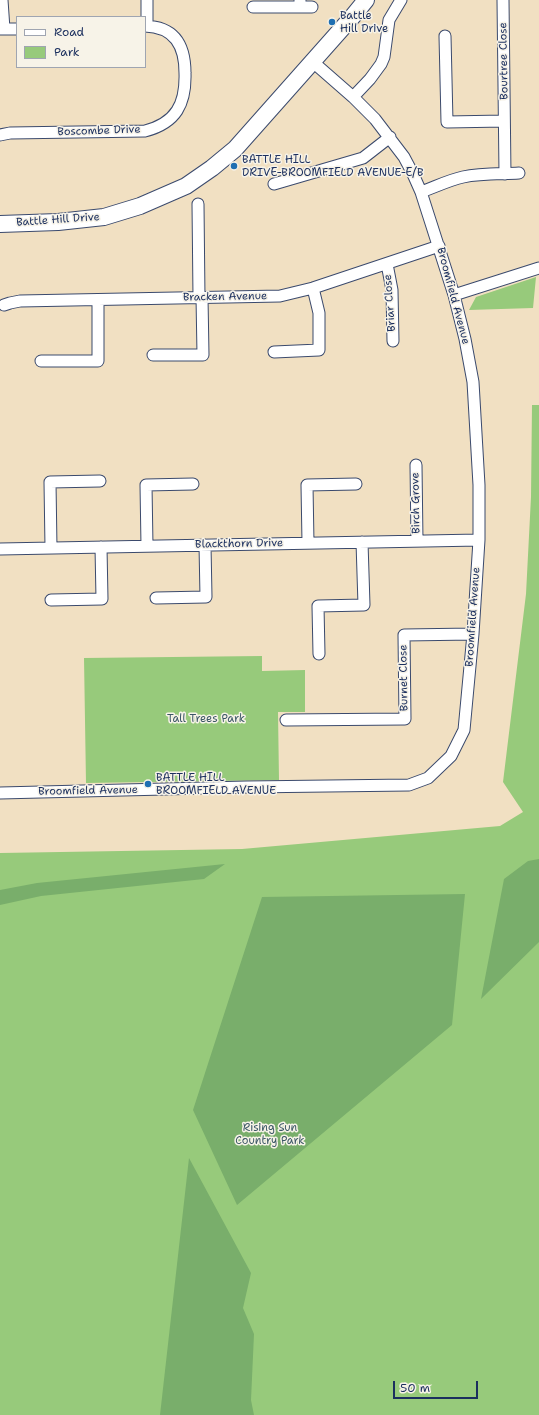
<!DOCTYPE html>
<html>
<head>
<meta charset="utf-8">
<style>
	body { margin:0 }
	#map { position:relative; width:539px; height:1415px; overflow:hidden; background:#f1e0c2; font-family:"Shantell Sans",sans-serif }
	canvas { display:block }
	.legend { position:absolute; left:16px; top:16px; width:130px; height:52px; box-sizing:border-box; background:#f7f3e8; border:1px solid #9fa5b1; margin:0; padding:5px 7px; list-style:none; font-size:12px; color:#1b2f5e }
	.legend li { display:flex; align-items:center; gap:8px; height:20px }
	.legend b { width:20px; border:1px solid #9fa5b1 }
	.scale { position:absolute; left:393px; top:1381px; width:85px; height:18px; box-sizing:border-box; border:2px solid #1b2f5e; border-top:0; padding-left:5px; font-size:12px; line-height:14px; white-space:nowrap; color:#1b2f5e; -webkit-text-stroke:3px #f7f3e8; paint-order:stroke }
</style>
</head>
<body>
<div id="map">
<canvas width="539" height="1415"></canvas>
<ul class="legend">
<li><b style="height:5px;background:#fff"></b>Road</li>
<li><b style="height:11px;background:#97ca7b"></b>Park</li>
</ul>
<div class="scale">50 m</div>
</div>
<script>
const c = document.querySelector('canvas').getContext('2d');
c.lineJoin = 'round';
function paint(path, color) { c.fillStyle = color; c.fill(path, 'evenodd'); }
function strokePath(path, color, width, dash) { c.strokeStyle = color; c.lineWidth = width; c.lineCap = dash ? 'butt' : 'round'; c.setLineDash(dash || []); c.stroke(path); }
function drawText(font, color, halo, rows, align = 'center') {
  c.font = font + ' "Shantell Sans",sans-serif'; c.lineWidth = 3; c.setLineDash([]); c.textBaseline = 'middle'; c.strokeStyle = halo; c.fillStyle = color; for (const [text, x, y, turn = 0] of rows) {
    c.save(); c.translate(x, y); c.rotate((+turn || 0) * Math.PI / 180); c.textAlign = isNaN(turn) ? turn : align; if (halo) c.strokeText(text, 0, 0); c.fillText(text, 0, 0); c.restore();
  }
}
const green = new Path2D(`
	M536,277L533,308L469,310L476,297Z
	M532,405H539V1415H0V853L242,849L500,826L523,812L503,782L526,594L531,497Z
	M262,656V671L305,670V712H278L279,780L86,783L84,658Z`);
const forest = new Path2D(`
	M539,859V942L481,999L504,879L528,861Z
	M225,864L204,879L41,896L0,905V890L37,883Z
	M465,894L452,1025L237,1205L193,1110L262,897Z
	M189,1158L251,1273L243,1308L254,1334L251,1400L254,1415H160Z`);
const street = new Path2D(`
	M2,0L4,29
	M147,0V26
	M503,0L505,174
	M253,7H300V0
	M300,7H312
	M0,29H17
	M445,36L447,122L504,121
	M353,97L370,79L381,64L384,57L389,20L401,0
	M0,135L10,133L145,131C176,123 186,104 185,73C185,46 175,27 145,26
	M274,184L363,158L390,137
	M421,192C435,187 449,180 463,177C481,173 501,174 519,173
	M198,204L199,298
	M387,264L392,290L393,341
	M454,295L539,268
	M4,305L10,303L20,301L280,296L313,288L439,246
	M274,352L319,350V313L313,288
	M153,355H203L202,297
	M41,361H98V300
	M416,465L417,541
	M308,543L307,485L356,484
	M147,546L146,485L193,484
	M51,548L50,482L100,481
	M0,549L479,540
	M156,598L206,597L205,545
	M51,600L102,599L101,547
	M319,654L318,606L364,605L362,542
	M286,720L405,719L404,635L473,634
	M0,793L247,787L409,785L428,778L451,756L464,730L473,634L479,540V485L473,382L465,339L454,295L421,192L413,174L404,157L375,119L353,97L313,62`);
const secondary = new Path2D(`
	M0,224L58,222L104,217L140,206L186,186L212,168L235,149L353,16L366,0`);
const markers = [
	[332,22,4,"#1f6fb2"],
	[234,166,4,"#1f6fb2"],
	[148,784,4,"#1f6fb2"]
];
const poiNames = [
	["Battle",340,16],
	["Hill Drive",340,29],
	["BATTLE HILL",242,160],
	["DRIVE-BROOMFIELD AVENUE-E/B",242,173],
	["BATTLE HILL",156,778],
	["BROOMFIELD AVENUE",156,791]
];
const streetNames = [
	["Bourtree Close",504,61,-91],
	["Boscombe Drive",99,131,-2],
	["Battle Hill Drive",58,220,-4],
	["Broomfield Avenue",453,296,75],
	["Bracken Avenue",225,297,-1],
	["Briar Close",390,303,-94],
	["Birch Grove",416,503,-91],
	["Blackthorn Drive",239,544,-1],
	["Broomfield Avenue",473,617,-86],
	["Burnet Close",404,678,-91],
	["Broomfield Avenue",88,791,-1]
];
const parkNames = [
	["Tall Trees Park",206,719],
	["Rising Sun",270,1128],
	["Country Park",270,1141]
];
paint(green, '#97ca7b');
paint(forest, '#79ae6b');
strokePath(street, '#3b4a6d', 13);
strokePath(secondary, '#3b4a6d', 18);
strokePath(street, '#fff', 11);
strokePath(secondary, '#fff', 16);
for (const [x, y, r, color] of markers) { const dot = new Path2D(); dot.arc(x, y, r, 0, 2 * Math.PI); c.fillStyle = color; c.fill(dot); strokePath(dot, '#f7f3e8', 1.5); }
drawText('11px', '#1b2f5e', '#f7f3e8', poiNames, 'left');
drawText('11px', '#1b2f5e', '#f7f3e8', streetNames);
drawText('11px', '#3a5665', '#f7f3e8', parkNames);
</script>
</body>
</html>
